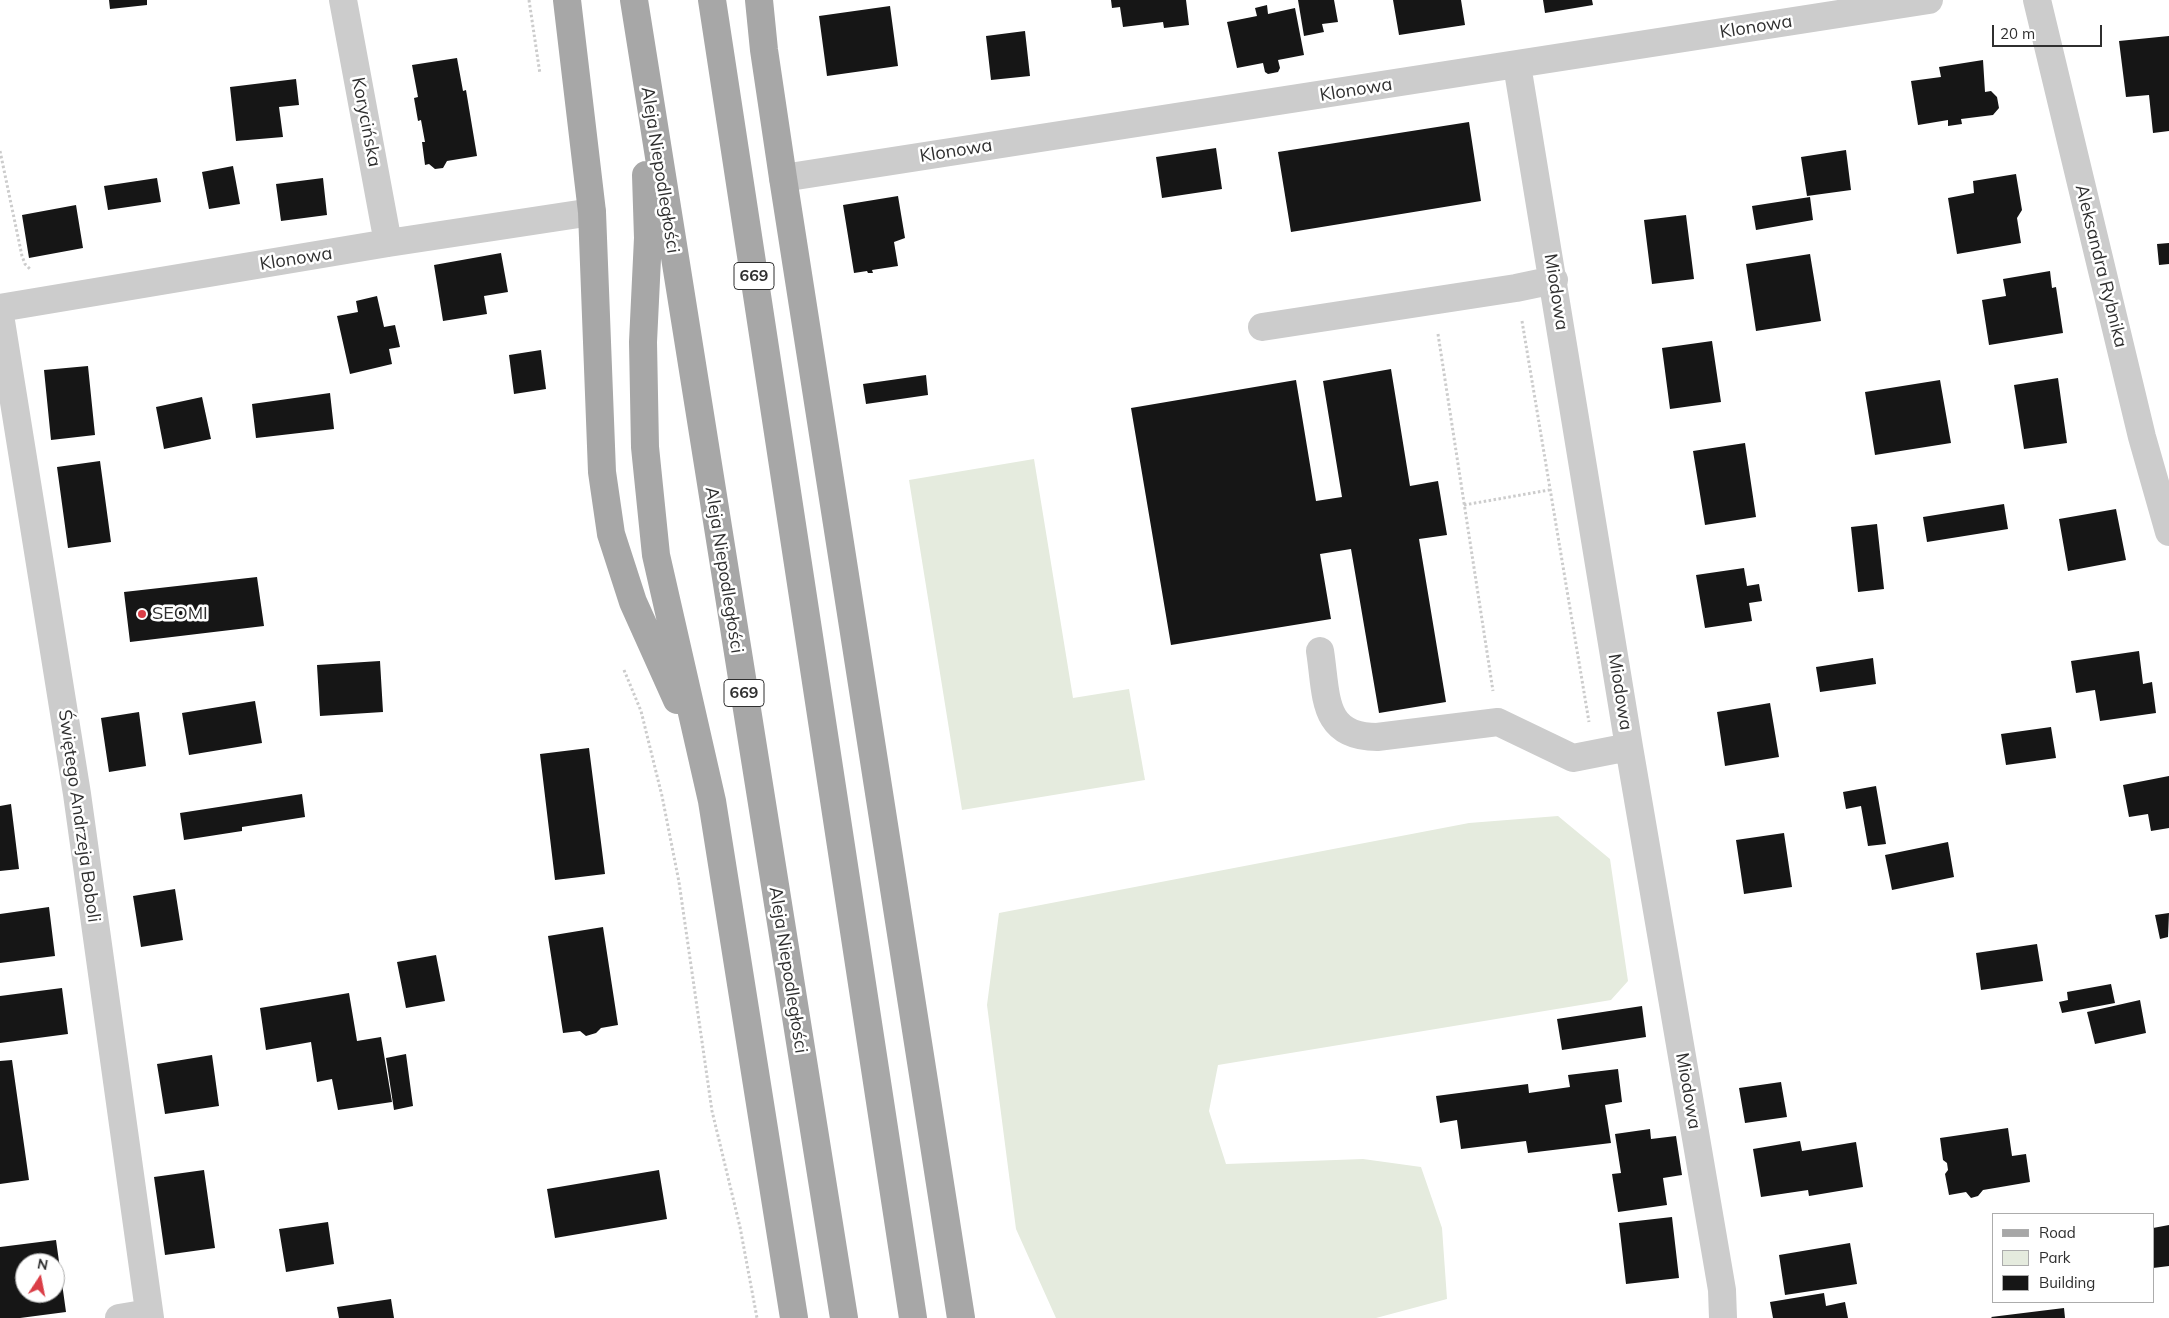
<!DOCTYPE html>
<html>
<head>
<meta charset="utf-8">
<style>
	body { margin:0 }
	#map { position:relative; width:2169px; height:1318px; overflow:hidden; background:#fff; font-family:Mulish,sans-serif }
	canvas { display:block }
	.legend { position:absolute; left:1992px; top:1213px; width:162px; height:90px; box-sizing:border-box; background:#fff; border:1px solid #acacac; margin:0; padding:6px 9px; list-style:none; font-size:15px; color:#2f2f2f }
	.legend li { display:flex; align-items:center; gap:10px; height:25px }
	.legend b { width:25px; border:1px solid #acacac }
	.north { position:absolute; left:15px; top:1253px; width:50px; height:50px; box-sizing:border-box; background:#fff; border:1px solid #acacac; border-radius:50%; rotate:11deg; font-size:14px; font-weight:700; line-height:20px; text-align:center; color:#2f2f2f }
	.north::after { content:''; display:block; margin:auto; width:18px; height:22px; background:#da3e47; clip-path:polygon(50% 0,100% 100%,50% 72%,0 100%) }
	.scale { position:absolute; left:1992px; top:25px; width:110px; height:22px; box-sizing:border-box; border:2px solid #2f2f2f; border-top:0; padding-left:6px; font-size:15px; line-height:18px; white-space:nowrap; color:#2f2f2f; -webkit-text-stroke:4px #fff; paint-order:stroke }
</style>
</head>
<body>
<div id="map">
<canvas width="2169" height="1318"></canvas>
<ul class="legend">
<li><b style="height:6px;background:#a7a7a7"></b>Road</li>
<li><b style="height:14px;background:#e5ebde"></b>Park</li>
<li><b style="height:14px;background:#161616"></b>Building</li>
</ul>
<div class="north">N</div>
<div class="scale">20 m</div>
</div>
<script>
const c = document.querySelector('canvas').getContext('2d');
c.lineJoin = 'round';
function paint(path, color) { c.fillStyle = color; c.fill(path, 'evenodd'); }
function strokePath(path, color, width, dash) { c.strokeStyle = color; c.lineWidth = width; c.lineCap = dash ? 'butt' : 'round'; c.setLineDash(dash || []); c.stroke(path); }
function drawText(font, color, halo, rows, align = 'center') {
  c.font = font + ' Mulish,sans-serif'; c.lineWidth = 5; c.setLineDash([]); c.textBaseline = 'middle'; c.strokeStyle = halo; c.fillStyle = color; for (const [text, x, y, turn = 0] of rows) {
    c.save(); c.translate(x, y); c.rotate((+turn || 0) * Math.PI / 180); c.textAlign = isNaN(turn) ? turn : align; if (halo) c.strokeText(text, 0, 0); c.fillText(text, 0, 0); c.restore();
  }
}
const green = new Path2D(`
	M1034,459L1073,698L1129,689L1145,780L962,810L909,480Z
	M1558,816L1610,859L1628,981L1611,1000L1218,1065L1209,1111L1226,1164L1363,1159L1421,1167L1442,1228L1447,1299L1376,1318H1056L1016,1229L987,1005L999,913L1469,823Z`);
const building = new Path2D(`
	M109,0H147V5L110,9Z
	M1111,0H1186L1189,25L1164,28L1163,22L1123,27L1120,7L1112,8Z
	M1298,0H1334L1338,22L1322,24L1324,32L1304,36Z
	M1393,0H1461L1465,25L1399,35Z
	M1543,0H1592L1593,5L1545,13Z
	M1267,5L1268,14L1295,8L1304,55L1278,60L1280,68L1278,72L1268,74L1265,72L1263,63L1237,68L1227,22L1257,16L1255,8Z
	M890,6L898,66L827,76L819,16Z
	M1025,31L1030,76L991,80L986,36Z
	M2169,36V131L2153,133L2149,95L2126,97L2119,41Z
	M457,58L463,91L466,90L477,156L447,161L443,168L435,169L429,164L425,165L422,142H425L421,120L418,121L414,98L418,97L412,65Z
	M1983,60L1985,92L1991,91L1997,97L1999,108L1993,115L1961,119L1962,124L1948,126V120L1918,125L1911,81L1941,77L1939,67Z
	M296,79L299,105L279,107L283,137L236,141L230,87Z
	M1469,122L1481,201L1291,232L1278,152Z
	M1216,148L1222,189L1162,198L1156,157Z
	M1846,150L1851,190L1807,196L1801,157Z
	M233,166L240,204L209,209L202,172Z
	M2016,174L2022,210L2017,218L2021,243L1957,254L1948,198L1974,193L1973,181Z
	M157,178L161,202L108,210L104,186Z
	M323,178L327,215L281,221L276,184Z
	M898,196L905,238L894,242L898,266L872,270L873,273H868L867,271L854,273L843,205Z
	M1810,197L1813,220L1756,230L1752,206Z
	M76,205L83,248L29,258L22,215Z
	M1686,215L1694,279L1652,284L1644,220Z
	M2169,243V264L2159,265L2157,244Z
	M501,253L508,292L484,296L487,314L443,321L434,265Z
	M1810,254L1821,321L1756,331L1746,264Z
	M2050,271L2052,288L2056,287L2063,333L1989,345L1982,300L2006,296L2003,279Z
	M377,296L384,327L395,325L400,347L389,349L392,364L350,374L337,316L358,312L356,301Z
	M1712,341L1721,402L1670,409L1662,348Z
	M541,350L546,389L514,394L509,355Z
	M88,366L95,435L51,440L44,370Z
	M1391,369L1410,486L1438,481L1447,535L1419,539L1446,702L1379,713L1351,549L1320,554L1331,619L1171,645L1131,408L1296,380L1316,501L1342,497L1323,381Z
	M926,375L928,395L866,404L863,384Z
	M2058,378L2067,443L2024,449L2014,385Z
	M1940,380L1951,443L1875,455L1865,392Z
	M330,393L334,429L256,438L252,404Z
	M202,397L211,439L164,449L156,407Z
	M1745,443L1756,517L1705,525L1693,451Z
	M100,461L111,542L68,548L57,467Z
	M2004,504L2008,529L1927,542L1923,517Z
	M2116,509L2126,560L2068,571L2059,519Z
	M1877,524L1884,589L1858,592L1851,527Z
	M1744,568L1747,586L1759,584L1762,601L1749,603L1752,621L1705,628L1696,575Z
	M257,577L264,626L130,642L124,592Z
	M2139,651L2143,684L2152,682L2156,713L2100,721L2095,690L2076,693L2071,661Z
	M1873,658L1876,684L1820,692L1816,667Z
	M380,661L383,712L320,716L317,665Z
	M255,701L262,743L189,755L182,713Z
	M1770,703L1779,757L1725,766L1717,712Z
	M139,712L146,766L109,772L101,718Z
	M2051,727L2056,758L2006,765L2001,734Z
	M589,748L605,874L555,880L540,754Z
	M2169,776V828L2151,831L2148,814L2129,817L2123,785Z
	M1876,786L1886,844L1868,846L1861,806L1846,809L1843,792Z
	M302,794L305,817L242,827V831L184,840L180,813Z
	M11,804L19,869L0,871V806Z
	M1784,833L1792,887L1744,894L1736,840Z
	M1948,842L1954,877L1892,890L1885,855Z
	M175,889L183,940L141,947L133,896Z
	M49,907L55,956L0,963V914Z
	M2169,913L2168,937L2160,939L2155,915Z
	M603,927L618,1025L601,1028L596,1033L586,1036L580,1031L563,1033L548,936Z
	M2037,944L2043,981L1981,990L1976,953Z
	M436,955L445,1001L406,1008L397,962Z
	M2111,984L2115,1003L2062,1013L2059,1002L2068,1000L2067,992Z
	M62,988L68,1034L0,1043V996Z
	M349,993L357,1041L381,1037L392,1102L338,1110L332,1079L317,1082L311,1042L266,1050L260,1008Z
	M2140,1000L2146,1033L2095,1044L2087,1012Z
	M1642,1006L1646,1037L1562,1050L1557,1019Z
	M406,1054L413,1106L394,1110L386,1058Z
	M212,1055L219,1106L165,1114L157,1064Z
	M12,1060L29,1180L0,1184V1061Z
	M1618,1069L1622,1102L1605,1105L1611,1143L1528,1153L1526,1141L1461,1149L1457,1120L1440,1123L1436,1096L1528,1084L1529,1093L1570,1087L1568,1075Z
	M1781,1082L1787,1117L1745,1123L1739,1088Z
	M2008,1128L2012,1156L2026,1154L2030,1182L1983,1190L1978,1196L1971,1198L1966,1192L1949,1195L1945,1174L1948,1170L1947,1163L1943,1160L1940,1138Z
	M1650,1129L1651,1139L1676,1136L1682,1175L1663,1178L1667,1205L1618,1212L1612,1174L1621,1173L1615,1134Z
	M1800,1141L1802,1151L1856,1142L1863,1187L1809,1196L1808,1190L1761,1197L1753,1149Z
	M204,1170L215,1248L165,1255L154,1177Z
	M659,1170L667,1219L555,1238L547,1189Z
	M1672,1217L1679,1278L1626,1284L1619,1223Z
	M328,1222L334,1264L286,1272L279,1229Z
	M2169,1225V1266L2153,1268V1228Z
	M56,1240L66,1312L20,1318H0V1247ZM25,1263H55V1293H25Z
	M1850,1243L1857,1284L1785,1295L1779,1255Z
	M1824,1293L1826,1306L1845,1302L1848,1318H1773L1770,1302Z
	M391,1299L394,1318H339L337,1307Z
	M2064,1308L2065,1318H1992L1991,1317Z`);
const path = new Path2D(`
	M529,0L540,74
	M0,151L22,256L25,264L30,269
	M1522,321L1589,722
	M1438,334L1493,691
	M1464,505L1549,490
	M624,670L641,711L662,796L679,882L712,1111L740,1227L757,1318`);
const minor = new Path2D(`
	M343,0L388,243
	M2037,0L2142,437L2169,532
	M1517,65L1629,747L1722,1290L1723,1318
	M783,178L1929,0
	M0,308L388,243L592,212
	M0,315L77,794L150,1318
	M1262,327L1516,288L1554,280
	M1320,651C1327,695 1321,737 1377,737L1498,722L1573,758L1629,747
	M119,1318L149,1313`);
const major = new Path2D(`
	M567,0L592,212L602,472L611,534L633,602L677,700
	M634,0L844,1318
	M712,0L913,1318
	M759,0L764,50L783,178L961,1318
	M646,175L648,238L643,342L645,447L656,555L712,801L794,1318`);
const markers = [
	[142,614,5,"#da3e47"]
];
const shields = [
	[754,276,40],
	[744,693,40]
];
const shieldNames = [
	["669",754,276],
	["669",744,693]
];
const streetNames = [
	["Klonowa",1756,27,-9],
	["Klonowa",1356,90,-9],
	["Korycińska",366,122,79],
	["Klonowa",956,151,-9],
	["Aleja Niepodległości",660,170,81],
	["Klonowa",296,259,-9],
	["Aleksandra Rybnika",2101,266,76],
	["Miodowa",1556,292,81],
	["Aleja Niepodległości",724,570,81],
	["Miodowa",1620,692,81],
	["Świętego Andrzeja Boboli",79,816,82],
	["Aleja Niepodległości",788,970,81],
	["Miodowa",1688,1091,80]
];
const poiNames = [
	["SEOMI",152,614]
];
paint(green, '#e5ebde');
paint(building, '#161616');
strokePath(path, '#ccc', 3, [2.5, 2.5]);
strokePath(minor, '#ccc', 28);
strokePath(major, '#a7a7a7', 28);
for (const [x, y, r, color] of markers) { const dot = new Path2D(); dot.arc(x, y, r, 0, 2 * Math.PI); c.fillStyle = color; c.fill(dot); strokePath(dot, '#fff', 2); }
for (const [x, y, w] of shields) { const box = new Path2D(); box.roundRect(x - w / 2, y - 13.5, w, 27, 4); c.fillStyle = '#fff'; c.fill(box); strokePath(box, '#2f2f2f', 1); }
drawText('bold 16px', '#2f2f2f', null, shieldNames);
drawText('18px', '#2f2f2f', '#fff', streetNames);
drawText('18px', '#2f2f2f', '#fff', poiNames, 'left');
</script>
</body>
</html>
